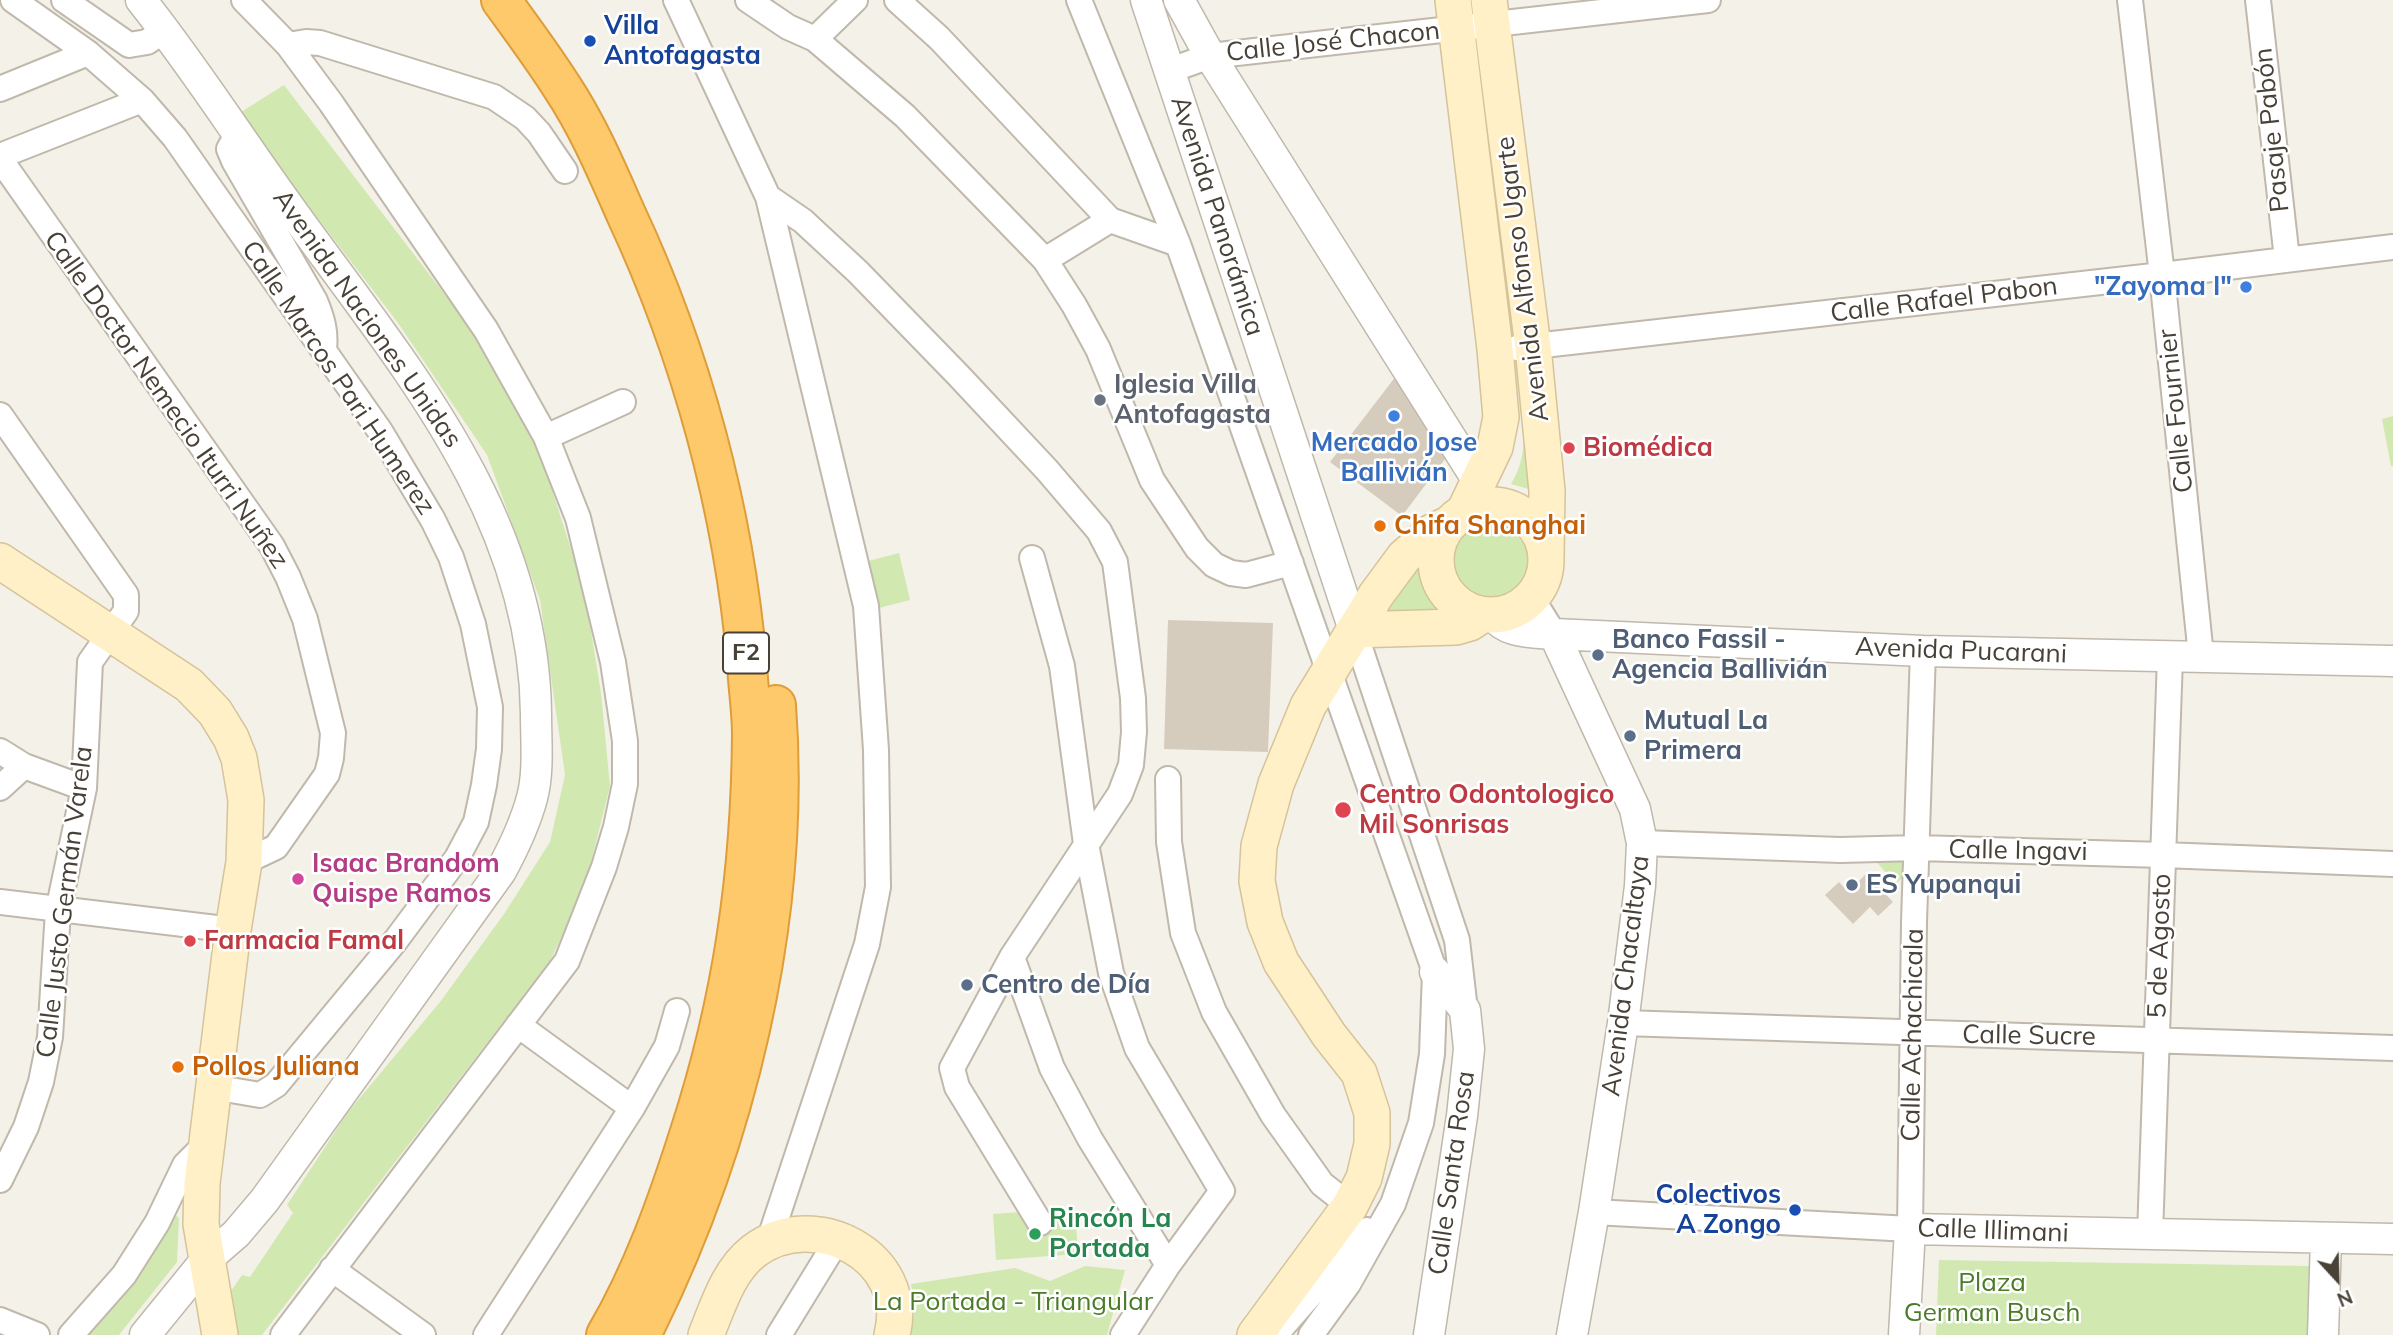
<!DOCTYPE html>
<html>
<head>
<meta charset="utf-8">
<style>
	body { margin:0 }
	#map { position:relative; width:2393px; height:1335px; overflow:hidden; background:#f4f1e9; font-family:Mulish,sans-serif }
	canvas { display:block }
	.north { position:absolute; left:2302px; top:1244px; width:70px; height:70px; -webkit-text-stroke:5px #fff; paint-order:stroke; rotate:158deg; font-size:19px; font-weight:700; line-height:28px; text-align:center; color:#484137 }
	.north::after { content:''; display:block; margin:auto; width:24px; height:32px; background:#484137; clip-path:polygon(50% 0,100% 100%,50% 72%,0 100%) }
</style>
</head>
<body>
<div id="map">
<canvas width="2393" height="1335"></canvas>
<div class="north">N</div>
</div>
<script>
const c = document.querySelector('canvas').getContext('2d');
c.lineJoin = 'round';
function paint(path, color) { c.fillStyle = color; c.fill(path, 'evenodd'); }
function strokePath(path, color, width, dash) { c.strokeStyle = color; c.lineWidth = width; c.lineCap = dash ? 'butt' : 'round'; c.setLineDash(dash || []); c.stroke(path); }
function drawText(font, color, halo, rows, align = 'center') {
  c.font = font + ' Mulish,sans-serif'; c.lineWidth = 5; c.setLineDash([]); c.textBaseline = 'middle'; c.strokeStyle = halo; c.fillStyle = color; for (const [text, x, y, turn = 0] of rows) {
    c.save(); c.translate(x, y); c.rotate((+turn || 0) * Math.PI / 180); c.textAlign = isNaN(turn) ? turn : align; if (halo) c.strokeText(text, 0, 0); c.fillText(text, 0, 0); c.restore();
  }
}
const green = new Path2D(`
	M284,85L472,330L538,446L585,593L601,693L610,786L584,891L550,961L262,1335H234L231,1291L242,1275L250,1277L293,1213L287,1205L348,1112L440,1002L504,914L550,842L565,775L540,600L487,455L398,323L238,114Z
	M1518,382H1524L1539,492L1511,484C1531,452 1523,418 1518,382Z
	M2393,416V466H2391L2382,419Z
	M1449 564a40 40 0 1 1 80 0a40 40 0 1 1-80 0Z
	M1423,541C1426,578 1438,596 1465,619L1382,621L1378,593Z
	M899,553L910,600L879,608L868,561Z
	M1873,858L1895,859L1903,863L1902,878L1896,884Z
	M1075,1208L1078,1254L996,1260L993,1214Z
	M174,1214L179,1218L177,1262L119,1335H85Z
	M1939,1260L2310,1266L2308,1335H1936Z
	M1085,1266L1125,1270L1107,1335H911L915,1308L911,1284L1015,1268L1050,1281Z`);
const building = new Path2D(`
	M1396,376L1448,455L1402,516L1330,462Z
	M1168,620L1273,623L1268,752L1164,749Z
	M1866,874L1893,902L1878,916L1870,907L1853,924L1825,895L1839,882L1848,892Z`);
const minor = new Path2D(`
	M13,0L88,53L142,100L175,138L380,431L433,520L451,557L473,624L490,707L489,749L484,785L476,822L457,858L396,940L276,1085L260,1095L213,1087
	M64,0L129,45L147,42L165,30
	M244,0L288,45L331,103L486,330L546,437L578,518L613,662L625,741V784L616,827L604,867L567,961L283,1335
	M676,0L768,197L866,606L876,750L878,887L867,944L769,1241
	M748,0L788,27L815,39L905,116L1045,260L1074,305L1098,349L1152,480L1197,548L1214,565L1231,573L1246,575L1291,563
	M897,0L939,38L1110,220
	M1079,0L1178,244L1435,972L1432,1054L1421,1123L1393,1204L1348,1284L1311,1335
	M2130,0L2162,275L2201,656
	M2258,0L2287,259
	M815,39L855,0
	M288,45L306,42L320,43L494,97L525,118L539,133L565,171
	M1168,71L1210,56L1708,0
	M0,89L88,53
	M237,135L229,149L234,161L315,301C322,318 326,331 324,349
	M0,156L142,100
	M0,159L272,546L288,577L305,619L333,733L331,758L327,774L276,847L244,862
	M768,197L803,221L858,272L959,376L1047,470L1099,531L1115,562L1133,698L1134,732L1131,765L1120,794L1012,957L952,1068L957,1087L1040,1223
	M1045,260L1110,220L1178,244
	M1517,348L2162,275L2393,247
	M0,415L126,595V611L90,662L84,788L58,911L50,1037L41,1082L26,1127L0,1180
	M546,437L623,402
	M1032,558L1062,666L1086,844L1111,973L1137,1048L1222,1191L1168,1265L1123,1335
	M1531,597L1554,634
	M1354,630L1457,940L1465,1010
	M0,751L24,766L84,788
	M1168,779L1169,842L1183,933L1214,1012L1273,1115L1322,1184L1350,1206
	M0,788L24,766
	M1642,843L1840,850L1917,848L2163,855L2393,864
	M0,902L233,930
	M1012,957L1052,1068L1090,1139L1168,1265
	M1623,1023L2393,1048
	M518,1025L632,1108
	M1594,1212L1910,1229L1914,922L1923,651
	M2150,1235L2170,657
	M332,1269L423,1335
	M0,1320L37,1335
	M71,1335L124,1275L157,1223L185,1165L205,1145
	M486,1335L632,1108L667,1046L677,1011
	M779,1335L830,1252L835,1239
	M1271,1335L1282,1327L1367,1230`);
const tertiary = new Path2D(`
	M141,0C196,69 243,144 295,215C405,367 534,515 536,714C536,741 539,772 532,798C525,824 514,847 501,871L264,1201L236,1234L206,1260L145,1335
	M1146,0L1354,630
	M1179,0L1210,56L1478,481
	M1493,615C1506,634 1533,632 1554,634L1923,651L2393,661
	M1554,634L1635,809L1642,843L1640,886L1623,1023L1594,1212L1572,1335
	M1429,1335L1462,1116L1469,1049L1465,1010L1435,972
	M1904,1335L1910,1229L2393,1239
	M2323,1335L2326,1239`);
const secondary = new Path2D(`
	M1453,0L1495,349L1501,417L1495,447L1464,512
	M1489,0L1533,347L1547,491L1546,558
	M1436 560a55 55 0 1 1 110 0a55 55 0 1 1-110 0Z
	M0,561L189,685L215,712L231,738L239,758L246,800L244,862L233,930L202,1183L201,1224L220,1335
	M1354,630L1456,627L1470,623L1482,615
	M706,1335C718,1306 728,1271 754,1251C814,1206 912,1256 892,1335
	M1255,1335L1350,1206L1364,1178L1372,1144V1113L1359,1073L1329,1035L1281,962L1265,922L1257,881L1259,846L1276,784L1308,706L1376,595L1404,557L1432,532L1451,523`);
const motorway = new Path2D(`
	M501,0C522,29 543,57 562,87C588,126 607,171 626,214C691,353 734,510 747,664C748,687 752,711 752,734C751,873 733,1000 690,1132C668,1201 643,1272 606,1335
	M641,1335C736,1146 792,917 776,705`);
const markers = [
	[590,41,7,"#1a4fb4"],
	[2246,287,7,"#3f7fe0"],
	[1100,400,7,"#6b7280"],
	[1394,416,7,"#3f7fe0"],
	[1569,448,7,"#e0444e"],
	[1380,526,7,"#e8710a"],
	[1598,655,7,"#5c6f8a"],
	[1630,736,7,"#5c6f8a"],
	[1343,810,9,"#e0444e"],
	[298,879,7,"#d1479c"],
	[1852,885,7,"#5c6f8a"],
	[190,941,7,"#e0444e"],
	[967,985,7,"#5c6f8a"],
	[178,1067,7,"#e8710a"],
	[1795,1210,7,"#1a4fb4"],
	[1035,1234,7,"#2e9e5b"]
];
const shields = [
	[746,653,46]
];
const shieldNames = [
	["F2",746,653]
];
const transitNames = [
	["Villa",604,26],
	["Antofagasta",604,56],
	["Colectivos",1781,1195,"right"],
	["A Zongo",1781,1225,"right"]
];
const streetNames = [
	["Calle José Chacon",1333,42,-6],
	["Pasaje Pabón",2272,130,-96],
	["Avenida Panorámica",1217,216,72],
	["Avenida Alfonso Ugarte",1523,279,-97],
	["Calle Rafael Pabon",1944,300,-7],
	["Avenida Naciones Unidas",367,319,55],
	["Calle Marcos Pari Humerez",338,378,56],
	["Calle Doctor Nemecio Iturri Nuñez",166,400,55],
	["Calle Fournier",2176,411,-96],
	["Avenida Pucarani",1961,651,2],
	["Calle Ingavi",2018,851,1],
	["Calle Justo Germán Varela",65,902,-83],
	["5 de Agosto",2160,946,-88],
	["Avenida Chacaltaya",1626,976,-83],
	["Calle Achachicala",1913,1035,-89],
	["Calle Sucre",2029,1036,1],
	["Calle Santa Rosa",1452,1173,-82],
	["Calle Illimani",1993,1231,2]
];
const shopNames = [
	["\"Zayoma I\"",2232,287],
	["Mercado Jose",1394,443,"center"],
	["Ballivián",1394,473,"center"]
];
const worshipNames = [
	["Iglesia Villa",1114,385],
	["Antofagasta",1114,415]
];
const healthNames = [
	["Biomédica",1583,448],
	["Centro Odontologico",1359,795],
	["Mil Sonrisas",1359,825],
	["Farmacia Famal",204,941]
];
const foodNames = [
	["Chifa Shanghai",1394,526],
	["Pollos Juliana",192,1067]
];
const serviceNames = [
	["Banco Fassil -",1612,640],
	["Agencia Ballivián",1612,670],
	["Mutual La",1644,721],
	["Primera",1644,751],
	["ES Yupanqui",1866,885],
	["Centro de Día",981,985]
];
const hotelNames = [
	["Isaac Brandom",312,864],
	["Quispe Ramos",312,894]
];
const leisureNames = [
	["Rincón La",1049,1219],
	["Portada",1049,1249]
];
const parkNames = [
	["Plaza",1992,1283],
	["German Busch",1992,1313],
	["La Portada - Triangular",1013,1302]
];
paint(green, '#d1e9b1');
paint(building, '#d6ccbe');
strokePath(minor, '#c0b8ab', 28);
strokePath(tertiary, '#c0b8ab', 33);
strokePath(secondary, '#d5c399', 38);
strokePath(motorway, '#df9d39', 42);
strokePath(minor, '#fff', 24);
strokePath(tertiary, '#fff', 30);
strokePath(secondary, '#fff0c8', 35);
strokePath(motorway, '#fec96a', 38);
for (const [x, y, r, color] of markers) { const dot = new Path2D(); dot.arc(x, y, r, 0, 2 * Math.PI); c.fillStyle = color; c.fill(dot); strokePath(dot, '#fff', 2.5); }
for (const [x, y, w] of shields) { const box = new Path2D(); box.roundRect(x - w / 2, y - 20.5, w, 41, 5); c.fillStyle = '#fff'; c.fill(box); strokePath(box, '#484137', 2); }
drawText('bold 24px', '#484137', null, shieldNames);
drawText('bold 26px', '#164399', '#fff', transitNames, 'left');
drawText('26px', '#484137', '#fff', streetNames);
drawText('bold 26px', '#366cbe', '#fff', shopNames, 'right');
drawText('bold 26px', '#5b616d', '#fff', worshipNames, 'left');
drawText('bold 26px', '#be3a42', '#fff', healthNames, 'left');
drawText('bold 26px', '#c56008', '#fff', foodNames, 'left');
drawText('bold 26px', '#4e5e75', '#fff', serviceNames, 'left');
drawText('bold 26px', '#b23c85', '#fff', hotelNames, 'left');
drawText('bold 26px', '#27864d', '#fff', leisureNames, 'left');
drawText('26px', '#4a7b29', '#fff', parkNames);
</script>
</body>
</html>
